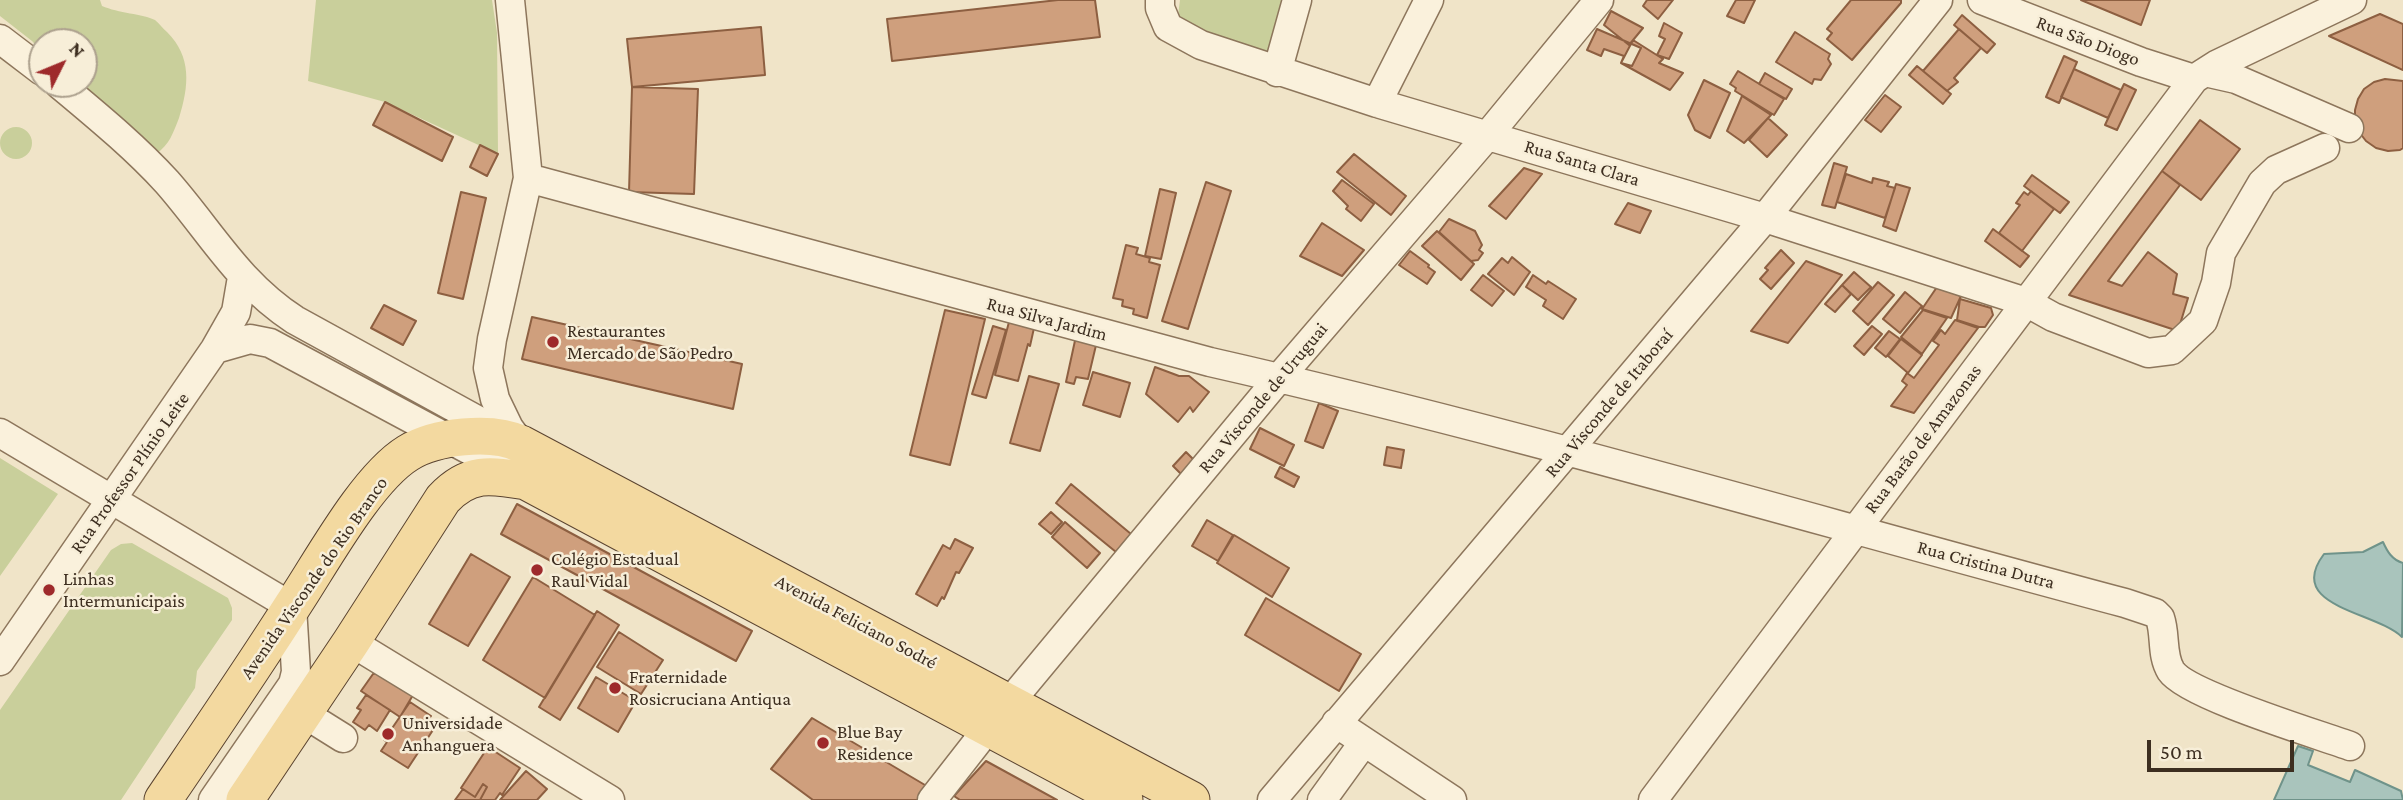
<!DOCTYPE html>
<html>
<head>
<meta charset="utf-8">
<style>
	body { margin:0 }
	#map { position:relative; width:2403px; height:800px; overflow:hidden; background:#f0e4c8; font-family:"Crimson Pro",serif }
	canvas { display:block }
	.north { position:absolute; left:28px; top:28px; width:70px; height:70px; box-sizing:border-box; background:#f7eed8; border:2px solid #ada18e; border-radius:50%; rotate:47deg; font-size:19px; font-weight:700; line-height:28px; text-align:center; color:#3d2e20 }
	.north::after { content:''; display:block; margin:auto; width:24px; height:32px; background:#9e2a2b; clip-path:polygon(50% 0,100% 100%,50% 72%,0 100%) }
	.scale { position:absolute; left:2147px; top:740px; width:147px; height:32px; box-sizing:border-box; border:4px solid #3d2e20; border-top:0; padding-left:9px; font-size:21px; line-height:24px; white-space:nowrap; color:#3d2e20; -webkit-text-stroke:5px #f7eed8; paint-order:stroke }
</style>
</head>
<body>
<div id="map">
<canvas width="2403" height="800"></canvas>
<div class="north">N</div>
<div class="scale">50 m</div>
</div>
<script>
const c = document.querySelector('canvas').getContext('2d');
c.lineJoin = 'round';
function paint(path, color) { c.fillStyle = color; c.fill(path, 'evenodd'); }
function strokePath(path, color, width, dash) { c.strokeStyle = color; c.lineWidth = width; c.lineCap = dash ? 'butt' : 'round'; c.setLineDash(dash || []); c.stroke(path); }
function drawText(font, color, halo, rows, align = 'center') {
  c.font = font + ' "Crimson Pro",serif'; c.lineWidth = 5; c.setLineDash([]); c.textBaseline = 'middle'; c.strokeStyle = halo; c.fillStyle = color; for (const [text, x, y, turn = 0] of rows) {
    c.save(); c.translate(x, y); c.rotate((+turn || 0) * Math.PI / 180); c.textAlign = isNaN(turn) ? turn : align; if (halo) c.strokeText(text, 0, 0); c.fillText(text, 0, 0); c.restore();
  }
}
const green = new Path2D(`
	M0,0H100L102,6C118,13 143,14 155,20C159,23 163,29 167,32C192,57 189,86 179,118C173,133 170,144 156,154L72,84H84V42H42V51L32,41L0,16Z
	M316,0H492L497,33L498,154L385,102L308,81Z
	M1180,0H1287L1273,54L1176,31Z
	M0 143a16 16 0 1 1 32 0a16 16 0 1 1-32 0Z
	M0,458L58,494L0,576Z
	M132,543L228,598L232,608V620L197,671L195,688L121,800H0V710L111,550L121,544Z`);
const water = new Path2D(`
	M2383,542C2387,551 2392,560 2403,563L2402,637C2375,611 2284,607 2324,554L2363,552Z
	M2298,746L2313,751L2308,765L2350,782L2355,770L2401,791L2403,800H2274Z`);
const building = new Path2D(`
	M1058,0H1095L1100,37L892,61L887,19Z
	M1647,0H1673L1658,19L1643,6Z
	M1736,0H1755L1744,23L1727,16Z
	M1851,0H1901V3L1852,60L1827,39L1832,33L1827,29Z
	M2081,0H2150L2141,25Z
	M1611,11L1643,28L1629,45L1604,25Z
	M2380,14L2403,24V70L2329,36Z
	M1962,15L1995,44L1987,53L1954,25Z
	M1664,23L1682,33L1669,59L1657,55L1665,39L1659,36Z
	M761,27L765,75L632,87L627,39Z
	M1597,29L1641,48L1632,66L1621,63L1624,56L1604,49L1601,56L1587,50Z
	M1959,29L1981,48L1954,78L1958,82L1947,91L1923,71Z
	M1795,32L1830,54L1828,59L1831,64L1821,80L1814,79L1812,84L1776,62Z
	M1633,40L1663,59L1659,63L1683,73L1670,90L1621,63Z
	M2064,56L2077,62L2059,103L2046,97Z
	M1917,66L1951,94L1943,104L1909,75Z
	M2074,69L2121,90L2108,118L2061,97Z
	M1738,71L1784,99L1774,115L1735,91L1736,88L1730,84Z
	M1765,73L1792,89L1786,99L1759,84Z
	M2385,79L2403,81V148L2400,150L2388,151L2376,148L2366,141L2359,132L2355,121V110L2358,99L2364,89L2374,82Z
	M1704,80L1730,93L1710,138L1695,130L1688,115Z
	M2124,84L2136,90L2117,130L2105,125Z
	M632,87L698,89L694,194L629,192Z
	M1885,95L1901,107L1881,132L1865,120Z
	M1742,96L1771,115L1744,143L1727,131Z
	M385,102L453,137L442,161L373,125Z
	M1768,118L1787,135L1767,157L1749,140Z
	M2200,120L2240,149L2201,200L2162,171Z
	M480,145L498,154L487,176L470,167Z
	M1354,154L1406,196L1391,215L1337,172Z
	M1834,163L1847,167L1835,208L1822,205Z
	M1524,168L1542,174L1506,219L1489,206Z
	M2162,171L2180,185L2108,281L2122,286L2148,252L2177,274L2173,294L2188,298L2178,331L2069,295Z
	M1846,174L1872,183L1873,178L1889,182L1887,186L1895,188L1885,218L1837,202Z
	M2032,175L2069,202L2060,213L2024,186Z
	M1342,180L1374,204L1361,221L1346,209L1348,206L1333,191Z
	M1206,182L1231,191L1188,329L1162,321Z
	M1896,184L1910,188L1896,231L1883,226Z
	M1160,189L1176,193L1161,259L1145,256Z
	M2031,191L2054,209L2022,251L1999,233L2020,205L2016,203L2024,192L2028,195Z
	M461,192L486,198L463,299L438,293Z
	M1628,203L1651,211L1640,233L1615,224Z
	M1449,219L1475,231L1482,245L1479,250L1483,253L1478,260L1471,261L1439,232Z
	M1322,223L1364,250L1342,276L1300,256Z
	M1993,229L2029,256L2020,267L1985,241Z
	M1437,231L1474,264L1461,280L1422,246Z
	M1126,245L1138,248L1136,254L1150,258L1149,262L1160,265L1147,318L1133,314L1134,309L1122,306L1123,300L1113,298Z
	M1781,250L1794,263L1771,289L1760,279L1768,270L1765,268Z
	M1410,251L1429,265L1428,267L1435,272L1427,284L1399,265Z
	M1512,257L1530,272L1514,295L1488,274L1502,258L1508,263Z
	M1806,261L1842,275L1788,343L1751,331Z
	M1854,272L1871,287L1858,300L1842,285Z
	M1483,275L1504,291L1492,306L1471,290Z
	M1533,275L1546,284L1548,281L1576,299L1563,319L1543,306L1546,300L1526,287Z
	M1878,282L1894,295L1868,325L1853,311Z
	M1842,285L1851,294L1835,312L1825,304Z
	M1937,287L1961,296L1951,318L1922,309Z
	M1905,292L1922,306L1900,333L1883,319Z
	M1960,299L1991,308L1993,315L1985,327H1979L1957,320Z
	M384,305L416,321L403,345L371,328Z
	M945,310L985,319L950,465L910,455Z
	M1923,310L1947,318L1922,354L1901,337Z
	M532,317L742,364L733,409L522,359Z
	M1955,320L1978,328L1914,413L1891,406L1907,385L1902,381L1907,373L1914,378L1939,345L1933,341L1941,330L1945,334Z
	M1009,322L1034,328L1030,346L1028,344L1018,381L995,375Z
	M993,326L1006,330L986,398L972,394Z
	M1872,326L1882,334L1864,355L1854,346Z
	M1889,331L1900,339L1886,357L1875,348Z
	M1076,336L1097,341L1088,379L1076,377L1074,384L1066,382Z
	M1901,339L1922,355L1908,373L1888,356Z
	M1155,367L1179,376H1189L1209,392L1193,412L1190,407L1178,422L1146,394Z
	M1093,372L1130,383L1120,417L1083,405Z
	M1029,376L1059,384L1040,451L1010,443Z
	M1319,403L1338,411L1323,448L1305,441Z
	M1260,428L1294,445L1284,466L1250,449Z
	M1387,447L1404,450L1401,468L1384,465Z
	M1186,452L1195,461L1182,475L1173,466Z
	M1280,467L1299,477L1294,487L1275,477Z
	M1071,484L1131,534L1116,552L1056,503Z
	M517,504L752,631L736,661L501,534Z
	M1051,512L1062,522L1051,534L1039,524Z
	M1207,520L1233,535L1218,561L1192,546Z
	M1065,522L1100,553L1087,568L1052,537Z
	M1234,535L1289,568L1272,597L1217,563Z
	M955,539L973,548L959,573L956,572L944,599L942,597L937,606L916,594L943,545L950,549Z
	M471,554L510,577L468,646L429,624Z
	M533,577L595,615L545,698L483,660Z
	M1266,598L1361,654L1339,691L1245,635Z
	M597,611L619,625L560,720L539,707Z
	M619,632L663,660L641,694L597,667Z
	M378,673L413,695L400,717L361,691L373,674Z
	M596,677L636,701L618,732L578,708Z
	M366,695L390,710L377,731L369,725L365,730L353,722L361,710L357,708Z
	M410,702L431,716L425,724L433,730L408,768L381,751L387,742L384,740Z
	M812,718L930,788L920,800H813L771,769Z
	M488,747L520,768L502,795L500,793L495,800H480L487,787L483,784L475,797L461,788Z
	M986,761L1057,800H960L954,796Z
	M526,771L547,789L537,800H500Z
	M483,784L487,787L480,800H455L463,789L475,797Z`);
const minor = new Path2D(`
	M510,0L528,178L492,339L488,368L495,399L509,428L520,443
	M1160,0V8L1168,27L1201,45L1377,103L1765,218L2026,302L2053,317L2148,353L2172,350L2203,321L2216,283L2221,253L2262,183L2276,170L2325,148
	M1982,0L2141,62L2194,79
	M0,39L42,71
	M1277,72L1297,0
	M2205,72L2236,79L2349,128
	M59,84C96,115 134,146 167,182C211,232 237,282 295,320L508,437
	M1377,103L1429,0
	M528,178L1210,362C1518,432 1820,522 2125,603L2155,613L2160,618C2166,635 2161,655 2171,671C2187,695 2317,734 2350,746
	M215,349L250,339L270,343L520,477
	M0,433L292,607L296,672L293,684L213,800
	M351,642L610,800
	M0,661L215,349L236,312L242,277
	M303,713L343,738
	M1336,723L1452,800
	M932,800L989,727L1279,378L1488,135L1599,0
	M1272,800L1765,218L1938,0
	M1322,800L1364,742
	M1653,800L2194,79L2216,65L2352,0`);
const major = new Path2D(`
	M163,800C207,735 251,671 293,605C321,563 366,479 408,453C435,436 492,430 521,444L1191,800
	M245,800L351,642L443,499C469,471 491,475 526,481L1124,800`);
const markers = [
	[553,342,7,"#9e2a2b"],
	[537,570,7,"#9e2a2b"],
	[49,590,7,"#9e2a2b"],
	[615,688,7,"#9e2a2b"],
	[388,734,7,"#9e2a2b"],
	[823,743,7,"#9e2a2b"]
];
const streetNames = [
	["Rua São Diogo",2088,41,21],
	["Rua Santa Clara",1582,163,17],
	["Rua Silva Jardim",1047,319,15],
	["Rua Visconde de Uruguai",1263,398,-50],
	["Rua Visconde de Itaboraí",1609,403,-50],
	["Rua Barão de Amazonas",1923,439,-53],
	["Rua Professor Plínio Leite",130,473,-55],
	["Rua Cristina Dutra",1986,565,15],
	["Avenida Visconde do Rio Branco",314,578,-55],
	["Avenida Feliciano Sodré",856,622,28]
];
const poiNames = [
	["Restaurantes",567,331],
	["Mercado de São Pedro",567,353],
	["Colégio Estadual",551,559],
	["Raul Vidal",551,581],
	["Linhas",63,579],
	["Intermunicipais",63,601],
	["Fraternidade",629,677],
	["Rosicruciana Antiqua",629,699],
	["Universidade",402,723],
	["Anhanguera",402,745],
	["Blue Bay",837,732],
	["Residence",837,754]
];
paint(green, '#c9cf9b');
paint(water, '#a9c4bc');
strokePath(water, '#6f938a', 2);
paint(building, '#cf9f7d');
strokePath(building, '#8d5f41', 2);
strokePath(minor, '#8d765c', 31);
strokePath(major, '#5b4430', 39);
strokePath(minor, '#faf1dc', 28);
strokePath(major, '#f3d9a0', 37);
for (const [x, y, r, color] of markers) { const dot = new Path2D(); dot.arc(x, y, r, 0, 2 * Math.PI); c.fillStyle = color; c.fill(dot); strokePath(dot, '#f7eed8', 2.5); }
drawText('19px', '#3d2e20', '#f7eed8', streetNames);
drawText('19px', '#3d2e20', '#f7eed8', poiNames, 'left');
</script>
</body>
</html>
